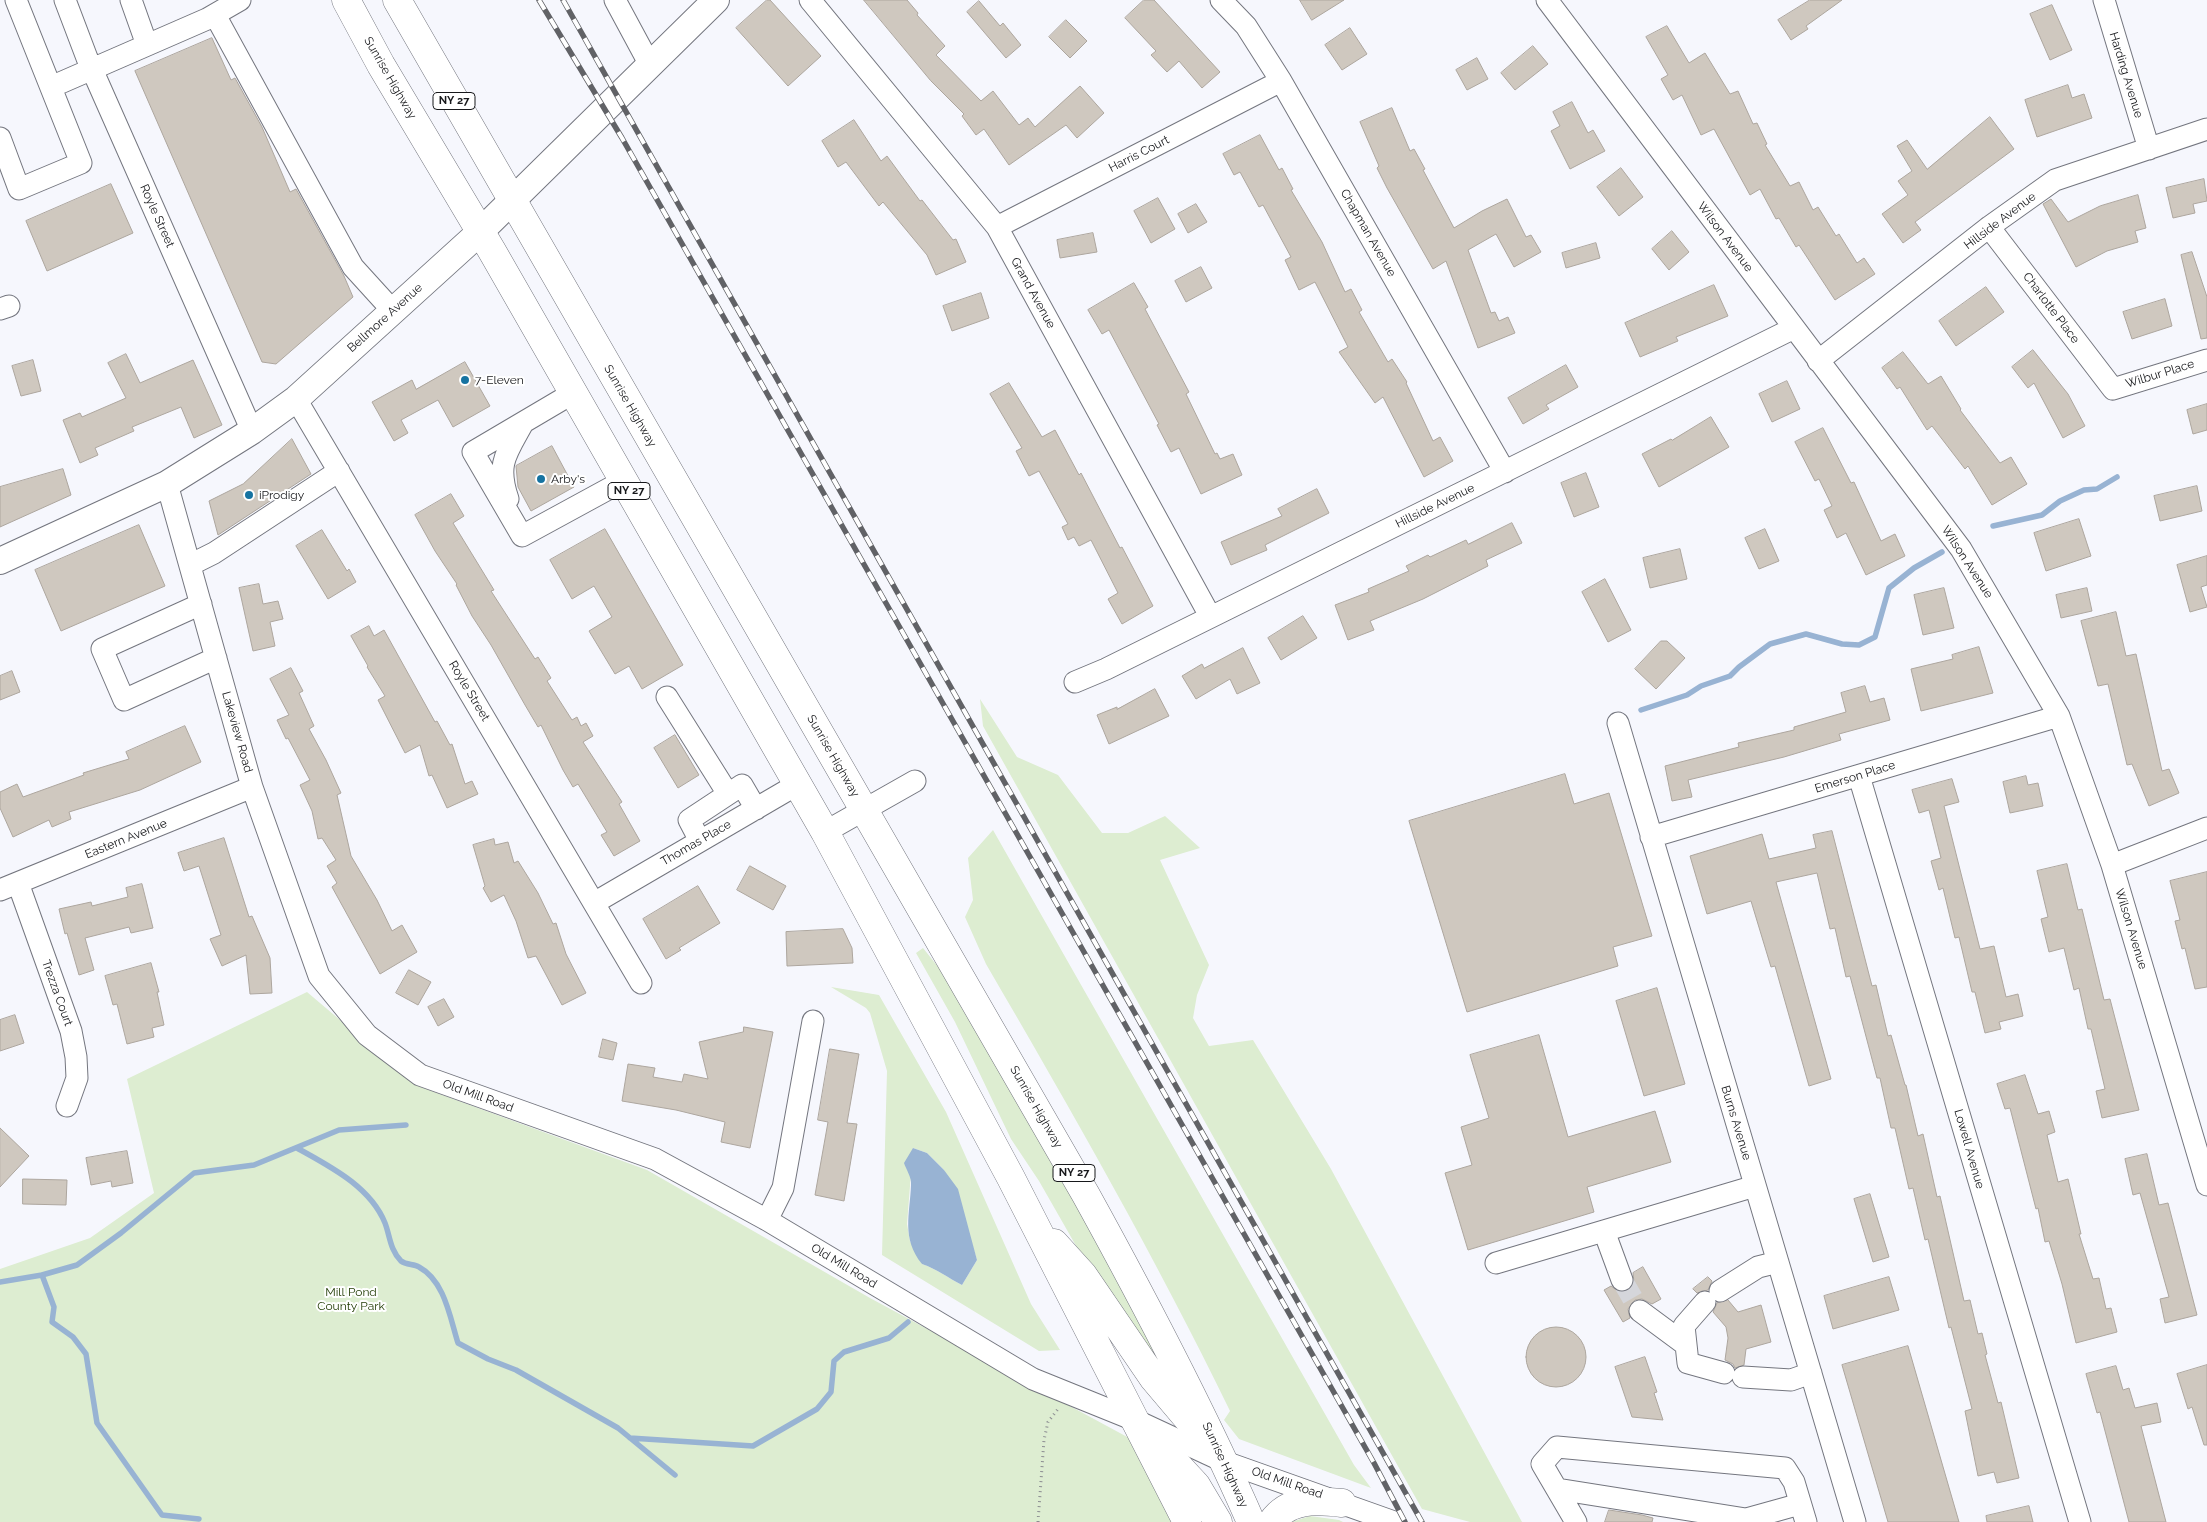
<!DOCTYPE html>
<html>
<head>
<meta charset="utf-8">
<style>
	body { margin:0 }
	canvas { display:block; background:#f6f7fd }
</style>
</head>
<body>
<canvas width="2207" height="1522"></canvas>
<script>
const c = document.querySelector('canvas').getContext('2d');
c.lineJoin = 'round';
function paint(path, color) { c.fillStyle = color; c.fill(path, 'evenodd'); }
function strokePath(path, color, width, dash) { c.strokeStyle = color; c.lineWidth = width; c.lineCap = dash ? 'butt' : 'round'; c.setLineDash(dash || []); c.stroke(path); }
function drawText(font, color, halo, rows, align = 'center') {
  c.font = font + ' Raleway,sans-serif'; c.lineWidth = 4; c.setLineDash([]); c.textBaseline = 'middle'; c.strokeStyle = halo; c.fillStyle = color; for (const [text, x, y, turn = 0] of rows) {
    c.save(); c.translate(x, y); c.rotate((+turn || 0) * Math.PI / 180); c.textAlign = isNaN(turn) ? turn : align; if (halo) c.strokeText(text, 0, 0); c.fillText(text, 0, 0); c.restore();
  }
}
const green = new Path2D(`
	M980,699L1017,757L1058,775L1102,833H1128L1165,816L1200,848L1160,860L1209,965L1197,995L1193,1018L1209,1046L1253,1040L1331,1169L1522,1522H1470L1422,1509L983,726Z
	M993,830L1354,1465L1371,1488L1239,1439L1224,1420L1230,1411C1156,1258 1071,1110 986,964L965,917L973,900L968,858Z
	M923,948L943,973L1073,1198L1160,1362L1152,1366L1075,1244L1039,1181L1011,1139L955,1022L916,953Z
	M831,987L879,995L946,1112L1031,1304L1060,1350L1039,1351L882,1255L887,1071L870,1013L866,1008ZM913,1148L927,1153L944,1170L966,1224L977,1260L962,1285C948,1278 937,1269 922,1264L910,1241L907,1224Z
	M307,992L418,1086L647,1170L870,1298L1131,1439L1172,1522H0V1269L90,1238L154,1193L127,1079Z
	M1310,1516L1339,1520L1343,1522H1291Z`);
const water = new Path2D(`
	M913,1148L927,1153L944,1170L958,1189L977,1260L962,1285C948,1278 937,1269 922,1264C901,1238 910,1214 911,1185C912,1178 906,1169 904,1163Z`);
const stream = new Path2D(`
	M1993,526L2042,515L2060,501L2084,490L2097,489L2117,477
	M1641,710L1687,695L1701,686L1730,676L1739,667L1770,644L1806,634L1842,644L1859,645L1875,637L1889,588L1914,568L1942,552
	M297,1148C329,1166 370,1186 385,1223C390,1236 390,1250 401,1261C406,1265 414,1264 419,1267C445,1281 450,1318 458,1343L488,1359L516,1370L618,1428L675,1475
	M42,1275L77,1265L121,1233L194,1173L254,1165L339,1130L406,1125
	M0,1282L42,1275L54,1307L52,1322L73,1337L86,1354L97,1423L162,1515L199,1519
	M630,1438L753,1446L817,1409L831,1392L834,1361L844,1352L889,1338L908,1322`);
const building = new Path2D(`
	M767,0H770L821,56L788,86L736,28Z
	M864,0H907L918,13L917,15L945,46L936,55L981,101L993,91L1019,125L1028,118L1035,127L1080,86L1104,113L1077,138L1066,125L1009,165L984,129L976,135L962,116L964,114L931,81Z
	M1144,0H1154L1220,72L1202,88L1179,61L1167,72L1151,55L1156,51L1125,18Z
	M1300,0H1344L1312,20Z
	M1810,0H1842L1806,26L1808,29L1791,40L1778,20Z
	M979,1L1000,26L1003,23L1021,45L1006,58L967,12Z
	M2052,5L2072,50L2050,60L2030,14Z
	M1066,20L1087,41L1070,58L1049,37Z
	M1667,26L1689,63L1705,53L1730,94L1738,91L1753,124L1757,123L1767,144L1765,145L1790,186L1799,182L1813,210L1818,207L1836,236L1839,234L1857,263L1864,258L1875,274L1835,300L1799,245L1796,247L1779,218L1776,219L1760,189L1750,195L1714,129L1701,135L1682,95L1673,100L1661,79L1668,75L1646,37Z
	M1350,28L1367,54L1342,70L1325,45Z
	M212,38L231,80L235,78L262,127L290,192L296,189L344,276L353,297L276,364L262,362L135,71Z
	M1533,46L1548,64L1515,90L1501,73Z
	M1477,58L1488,79L1467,90L1456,70Z
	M2068,85L2072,98L2084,94L2092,118L2037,137L2025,100Z
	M1572,102L1588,133L1593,130L1605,151L1570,169L1551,131L1560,126L1553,112Z
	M1392,108L1410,151L1414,149L1425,169L1423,170L1454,228L1482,211L1507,199L1526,237L1531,235L1541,252L1514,267L1496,234L1468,250L1491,313L1495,312L1499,321L1508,317L1515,333L1478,348L1446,261L1433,269L1387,188L1377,168L1379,166L1360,122Z
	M1990,117L2014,149L1915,222L1921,230L1903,243L1882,214L1908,195L1898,181L1912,171L1897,146L1907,140L1927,169Z
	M854,120L881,161L887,156L920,201L922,200L953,240L956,239L966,262L936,275L927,255L883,202L879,206L846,162L838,167L822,141Z
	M1260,135L1279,170L1282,168L1293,189L1291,190L1322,242L1345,292L1351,289L1362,310L1359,312L1388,362L1392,359L1407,382L1406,383L1433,441L1440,437L1453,461L1424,477L1383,397L1375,403L1339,352L1348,347L1315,282L1299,290L1285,260L1291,257L1263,205L1259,207L1240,172L1234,175L1223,154Z
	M1621,168L1643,197L1619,216L1597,187Z
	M2204,179L2207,201L2193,204L2195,213L2173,218L2166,188Z
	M111,184L133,233L47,271L26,221Z
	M2138,195L2146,228L2135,231L2138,242L2107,251L2076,267L2043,204L2051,199L2068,222L2100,206Z
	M1158,198L1175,229L1151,243L1134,211Z
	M1196,204L1207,222L1188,233L1178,214Z
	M1672,231L1689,252L1669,270L1652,249Z
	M1093,233L1097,252L1060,258L1057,240Z
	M1596,243L1600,258L1566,268L1562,253Z
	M2192,252L2207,297V338L2201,339L2181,255Z
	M1201,267L1212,288L1186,302L1175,281Z
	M1134,283L1148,307L1145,309L1189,392L1186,394L1215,454L1217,453L1220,459L1233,454L1242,475L1201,494L1179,448L1171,452L1157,425L1159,424L1109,330L1102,334L1088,310Z
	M1714,285L1728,316L1676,337L1678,341L1640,357L1625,323Z
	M1986,287L2004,312L1956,346L1939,321Z
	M981,293L989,318L952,331L943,306Z
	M2165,299L2172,326L2132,339L2123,312Z
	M2033,350L2068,394L2085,426L2063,438L2034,383L2028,388L2012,367Z
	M1903,352L1928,384L1941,376L1961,409L1960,410L2000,463L2011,457L2027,484L1992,505L1968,466L1965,469L1932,426L1927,430L1900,387L1897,389L1882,368Z
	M126,354L140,383L193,360L222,425L194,438L181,407L132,427L134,431L95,448L98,455L80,463L63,420L80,413L82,417L126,398L108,363Z
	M33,360L41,391L21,396L12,366Z
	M465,362L490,406L453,427L438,400L401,420L408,433L394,441L372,402L412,380L416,389Z
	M1566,365L1578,387L1546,405L1549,409L1523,424L1508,398Z
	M1787,381L1800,409L1772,422L1759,394Z
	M1009,383L1042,437L1055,430L1079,475L1081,473L1120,548L1122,547L1153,606L1122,624L1108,599L1118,593L1091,540L1079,546L1074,537L1068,540L1062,527L1068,524L1039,471L1029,476L1016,451L1022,448L990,394Z
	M2207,404V430L2193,434L2187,410Z
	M1711,417L1729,447L1659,487L1642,454L1671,439L1672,440Z
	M1823,428L1851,483L1854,482L1881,541L1895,534L1905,556L1866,575L1846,533L1837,538L1824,510L1832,506L1819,479L1815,481L1795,442Z
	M292,439L311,474L218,535L209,501L243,484Z
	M552,446L574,487L531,511L518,487L516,466Z
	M63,469L71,495L0,527V487Z
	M1586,473L1599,507L1574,517L1561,483Z
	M2197,486L2202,511L2160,521L2154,496Z
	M1317,489L1329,513L1265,545L1267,550L1231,565L1221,542L1282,516L1278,509Z
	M451,494L464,516L453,523L494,590L491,591L535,659L538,657L551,678L547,681L572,720L577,717L581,726L586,723L593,736L583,742L622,802L619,804L640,841L614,856L601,835L607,832L578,784L573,787L563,770L541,725L538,727L525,705L491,645L472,616L456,585L457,584L435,551L415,515Z
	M2079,519L2091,556L2046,571L2034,533Z
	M1512,523L1522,543L1486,560L1488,566L1423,599L1370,621L1374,630L1348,640L1335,605L1369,592L1368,589L1409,571L1406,566L1428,555L1430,557L1466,540L1468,544Z
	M139,525L165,586L61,631L35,570Z
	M605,529L683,665L642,689L629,666L615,674L589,631L612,617L594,586L572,599L550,560Z
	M1765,529L1779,561L1759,569L1745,538Z
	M322,530L347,571L349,569L356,582L328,599L296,546Z
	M1680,549L1687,579L1650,588L1643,558Z
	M2207,556V585L2201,587L2207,607L2190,612L2177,565Z
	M1605,579L1631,630L1608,642L1582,592Z
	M259,584L263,604L278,601L283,619L270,622L275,646L253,651L239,588Z
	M1944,588L1954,628L1923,635L1914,595Z
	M2087,588L2092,611L2061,618L2056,595Z
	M2116,612L2126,656L2136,654L2162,771L2169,769L2179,793L2149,806L2132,764L2127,765L2108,684L2098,686L2081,621Z
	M1303,616L1317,638L1281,660L1268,638Z
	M369,626L374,636L384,630L435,722L437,721L450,745L452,744L465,784L472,781L478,794L447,808L432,775L429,776L420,745L405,753L378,700L385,696L367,667L368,666L351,636Z
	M1661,641H1667L1685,658L1656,689L1635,669Z
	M1979,647L1993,693L1921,711L1911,669L1953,659L1952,655Z
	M1243,648L1260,683L1237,694L1230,679L1196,699L1182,676L1202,664L1204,668Z
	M291,668L303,691L299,693L314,726L309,729L326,760L341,793L337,795L351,856L377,900L392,931L402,925L417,952L380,974L332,887L337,883L327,866L336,860L322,838L318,839L312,811L300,785L310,780L288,738L286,739L277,720L289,715L270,679Z
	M12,671L20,692L0,700V676Z
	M1865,686L1870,702L1884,698L1890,720L1839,734L1841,740L1784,757L1688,780L1692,797L1672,801L1665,766L1739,747L1738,743L1794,730V727L1846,712L1841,693Z
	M1155,689L1169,716L1109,744L1097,715L1117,707V709Z
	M185,726L201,762L140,790L69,812L71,819L52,827L49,820L13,837L0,808V792L17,784L23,797L84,775L83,773L129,759L126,752Z
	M675,735L699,775L678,788L654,748Z
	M1565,774L1574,804L1609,793L1652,936L1613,947L1618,966L1467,1012L1409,821Z
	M2026,776L2028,785L2038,783L2043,806L2010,813L2003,782Z
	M1952,779L1959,802L1944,806L1980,949L1994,946L2006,997L2018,994L2023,1016L1999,1022L2001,1029L1985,1033L1975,992H1972L1959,937L1955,938L1943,888L1939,890L1931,861L1941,858L1929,810L1919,813L1912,790Z
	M1832,831L1872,986L1876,985L1888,1036L1891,1035L1905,1085H1906L1918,1136L1923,1134L1937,1197L1940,1196L1964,1301L1970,1300L1978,1334L1982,1333L1987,1354L1985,1355L1998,1403L2001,1402L2019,1478L1997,1483L1994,1472L1978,1476L1965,1411L1972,1409L1951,1327L1949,1328L1928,1239L1925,1240L1913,1188L1909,1189L1895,1128H1891L1880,1078H1877L1850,976L1846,977L1835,928L1830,929L1817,873L1776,882L1831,1079L1809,1086L1775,966L1771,967L1751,901L1707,914L1690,856L1762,834L1769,859L1816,848L1813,835Z
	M224,838L249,917L252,916L270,958L272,993L250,994L246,955L222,966L210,939L221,935L199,866L184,871L178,853Z
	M494,839L495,845L508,842L514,863L518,861L538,893L553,924L556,923L566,954L586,993L562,1005L536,956L528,958L516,921L504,895L491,902L483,888L485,886L473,845Z
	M2067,864L2078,910L2082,909L2104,1000L2110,999L2139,1110L2102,1118L2096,1091L2105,1089L2091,1029H2088L2079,988L2074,990L2064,948L2049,952L2041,919L2048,917L2037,871Z
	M750,866L786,886L773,910L737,890Z
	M2207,872V987L2195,989L2185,948L2182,949L2175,921L2180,920L2170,881Z
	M142,884L153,928L131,933L129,927L85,938L94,970L79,975L67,933L65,934L59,909L91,902L92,906L128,897L126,888Z
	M698,886L720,923L679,948L681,950L666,959L643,919Z
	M843,929L852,948L853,963L787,966L786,932Z
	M151,963L159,992H157L164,1025L152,1028L154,1037L127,1044L117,1004L113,1005L105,976Z
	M409,970L431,982L418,1005L396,993Z
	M1657,988L1685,1084L1644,1096L1616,1001Z
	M444,999L454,1017L438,1026L428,1007Z
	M15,1015L24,1043L0,1051V1020Z
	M744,1027L773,1032L750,1148L721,1142L725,1122L676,1110L622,1101L628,1064L655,1068L653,1077L682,1082L684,1074L708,1079L699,1042L743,1032Z
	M1539,1035L1568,1137L1655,1111L1671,1162L1587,1187L1594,1212L1468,1250L1445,1173L1472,1165L1461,1127L1489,1118L1470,1055Z
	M603,1039L617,1043L613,1060L599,1057Z
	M830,1049L859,1054L847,1123L857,1124L844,1201L815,1195L828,1122L818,1120Z
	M2025,1075L2038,1114L2049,1111L2055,1132L2047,1135L2058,1182L2068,1179L2081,1234H2079L2093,1279L2099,1278L2106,1309L2111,1308L2117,1332L2076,1343L2062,1284L2049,1241L2045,1242L2038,1208L2036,1209L2010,1108L2005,1109L1997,1084Z
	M0,1128L29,1156L0,1187Z
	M127,1151L133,1183L112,1187L111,1181L91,1185L86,1158Z
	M2147,1154L2159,1205L2168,1203L2197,1315L2165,1323L2160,1299L2169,1297L2140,1193L2133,1195L2125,1159Z
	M23,1179L67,1180L66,1205L23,1204Z
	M1870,1194L1889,1257L1873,1262L1854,1199Z
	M1643,1267L1661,1299L1652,1304L1642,1299L1635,1300L1628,1309L1630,1318L1623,1322L1604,1290L1611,1286L1619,1292H1627L1634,1283L1633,1273Z
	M1708,1277L1712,1281L1708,1290L1697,1293L1693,1289Z
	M1889,1277L1899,1310L1833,1329L1824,1296Z
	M1728,1300L1738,1312L1761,1305L1771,1342L1746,1349L1744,1365L1735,1368L1733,1364L1725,1360L1728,1338L1726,1327L1713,1312L1717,1303Z
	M1526 1357a30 30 0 1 1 60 0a30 30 0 1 1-60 0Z
	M1908,1346L1959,1522H1888L1842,1365Z
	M1645,1357L1657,1392L1654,1393L1663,1420L1632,1417L1615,1367Z
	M2207,1365V1445H2204L2192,1407L2188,1409L2177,1374Z
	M2116,1366L2123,1390L2129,1388L2135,1408L2157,1403L2161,1422L2141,1426L2166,1522H2129L2100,1412L2097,1413L2086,1374Z
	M2029,1506L2033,1522H1987L1986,1516Z
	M1609,1510L1642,1515L1653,1518L1652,1522H1605Z`);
const minorTunnel = new Path2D(`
	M1622,1280L1640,1311`);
const path = new Path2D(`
	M1038,1522L1044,1440L1048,1422L1058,1409`);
const minor = new Path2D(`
	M65,0L87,58L252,431
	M131,0L147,45
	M615,0L650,65
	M810,0L997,227L1210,616
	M1221,0L1246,26L1281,81L1505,472
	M1547,0L1961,549L2059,716L2112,865L2207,1185
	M2104,0L2149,149
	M215,15L353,267L393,311
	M51,87L207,19L240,0
	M0,138L19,189L81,163L16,0
	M997,227L1281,81
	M1989,227L2113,389L2207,360
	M0,309L9,306
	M1818,361L1989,227L2055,180L2207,129
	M573,393L473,452L522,536L623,481
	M296,399L641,983
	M167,484L252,787L319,976L367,1035L420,1075L655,1159L767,1220L1033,1379L1137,1421L1225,1462L1394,1522
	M508,499C496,464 506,454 523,423
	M190,565L214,553L339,471
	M201,604L102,649L124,700L216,658
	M1075,682L1106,669L1794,328
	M667,697L728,794
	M1618,723L1855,1522
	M1859,776L2080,1522
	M825,832L915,781
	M1651,837L2059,716
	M700,841L689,820L742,785L756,809
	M2112,865L2207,828
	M18,883L71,1031L76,1057L77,1078L67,1106
	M0,890L252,787
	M594,903L798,784
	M767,1220L783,1188L813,1021
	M1604,1231L1622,1280
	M1496,1263L1755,1186
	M1720,1291L1758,1267L1778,1262
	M1705,1302L1684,1326L1688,1363L1724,1373
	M1640,1311L1686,1345
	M1743,1377L1791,1380L1811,1373
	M1557,1489L1746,1519V1522
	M1746,1519L1800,1504
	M1576,1522L1542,1464L1557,1447L1785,1468L1794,1482L1806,1522`);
const major = new Path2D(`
	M0,561L167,484L252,431L296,399L480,232L716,0`);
const highway = new Path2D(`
	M346,0L381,65L492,251L825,832L1011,1178L1187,1522
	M397,0L1086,1195C1145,1302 1202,1410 1251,1522
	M1054,1243L1083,1275L1154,1379L1198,1431
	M1158,1444L1196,1485L1218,1522
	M1272,1522C1289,1498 1316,1500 1342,1503`);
const rail = new Path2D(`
	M539,0L622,138L1374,1463L1405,1522
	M563,0L1422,1522`);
const markers = [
	[465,380,5,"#1673a1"],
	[541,479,5,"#1673a1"],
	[249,495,5,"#1673a1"]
];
const shields = [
	[454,101,42],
	[629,491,42],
	[1074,1173,42]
];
const shieldNames = [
	["NY 27",454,101],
	["NY 27",629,491],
	["NY 27",1074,1173]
];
const streetNames = [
	["Harding Avenue",2126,75,73],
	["Sunrise Highway",390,78,60],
	["Harris Court",1139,154,-27],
	["Royle Street",157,216,66],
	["Hillside Avenue",2000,221,-37],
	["Chapman Avenue",1368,233,60],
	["Wilson Avenue",1725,237,53],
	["Grand Avenue",1033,293,61],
	["Charlotte Place",2051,308,53],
	["Bellmore Avenue",385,318,-42],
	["Wilbur Place",2160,374,-17],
	["Sunrise Highway",630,406,60],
	["Hillside Avenue",1435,506,-26],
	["Wilson Avenue",1967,562,57],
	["Royle Street",469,691,59],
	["Lakeview Road",237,732,74],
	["Sunrise Highway",833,756,60],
	["Emerson Place",1855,777,-17],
	["Eastern Avenue",126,839,-22],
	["Thomas Place",696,843,-30],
	["Wilson Avenue",2131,929,73],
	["Trezza Court",57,993,70],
	["Old Mill Road",478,1096,20],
	["Sunrise Highway",1036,1107,60],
	["Burns Avenue",1736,1123,73],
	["Lowell Avenue",1969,1149,74],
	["Old Mill Road",844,1266,31],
	["Sunrise Highway",1225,1465,65],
	["Old Mill Road",1287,1483,19]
];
const poiNames = [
	["7-Eleven",475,380],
	["Arby's",551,479],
	["iProdigy",259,495]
];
const parkNames = [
	["Mill Pond",351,1292],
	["County Park",351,1306]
];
paint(green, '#ddedd1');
paint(water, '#98b3d3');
strokePath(stream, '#98b3d3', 5.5);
paint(building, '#cfc8bf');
strokePath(building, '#ada69e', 1);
strokePath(minorTunnel, '#d5d6db', 21, [21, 11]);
strokePath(minor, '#74767f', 23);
strokePath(major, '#74767f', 28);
strokePath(highway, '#74767f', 29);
strokePath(path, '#8b8c91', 3, [1, 4]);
strokePath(minor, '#fff', 21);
strokePath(major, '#fff', 26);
strokePath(highway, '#fff', 28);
strokePath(rail, '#616266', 5.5);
strokePath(rail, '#fff', 4, [11]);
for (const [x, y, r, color] of markers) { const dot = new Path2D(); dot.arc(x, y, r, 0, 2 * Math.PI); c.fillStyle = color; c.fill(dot); strokePath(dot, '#fff', 2); }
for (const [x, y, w] of shields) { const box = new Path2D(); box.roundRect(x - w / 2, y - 8.5, w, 17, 4); c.fillStyle = '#fff'; c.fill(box); strokePath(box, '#17181b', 1); }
drawText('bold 11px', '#17181b', null, shieldNames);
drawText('12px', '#17181b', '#fff', streetNames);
drawText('12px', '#17181b', '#fff', poiNames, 'left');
drawText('12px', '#243e07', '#fff', parkNames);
</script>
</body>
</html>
